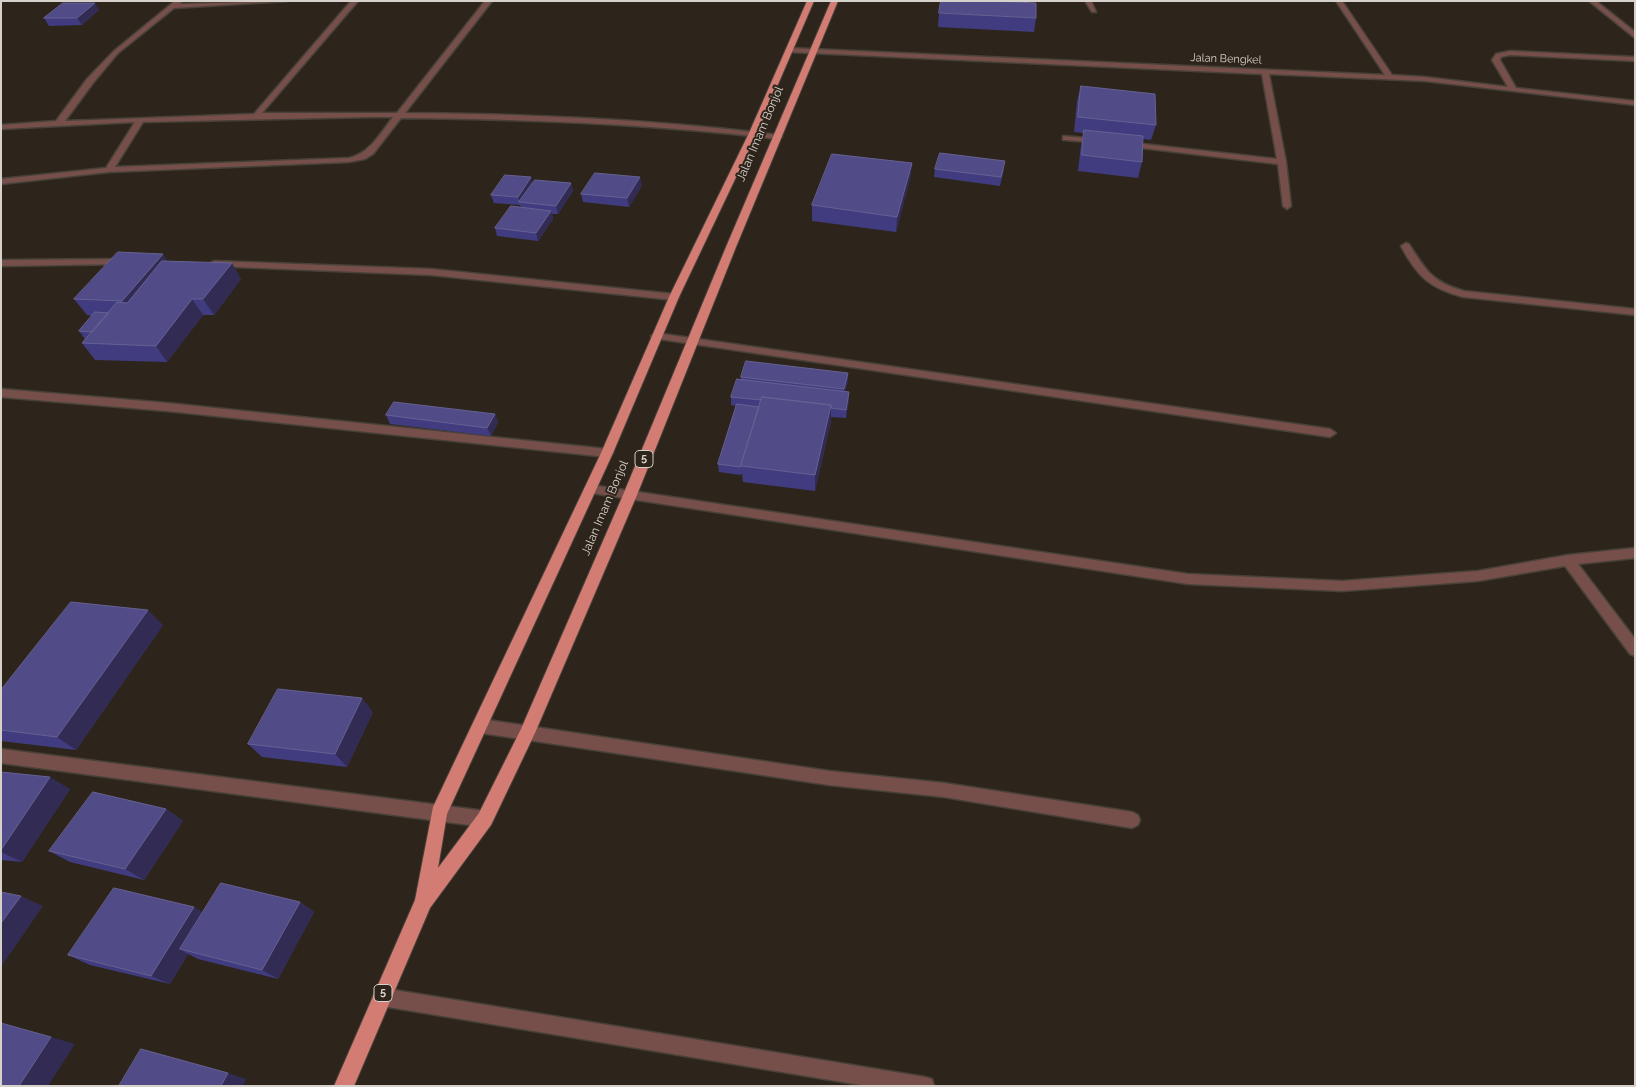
<!DOCTYPE html>
<html>
<head>
<meta charset="utf-8">
<style>
	body { margin:0 }
	#map { position:relative; width:1636px; height:1087px; overflow:hidden; background:#2d251c; font-family:Raleway,sans-serif }
	canvas { display:block }
	.frame { position:absolute; inset:0; border:2px solid #d7d1cb; pointer-events:none }
</style>
</head>
<body>
<div id="map">
<canvas width="1636" height="1087"></canvas>
<div class="frame"></div>
</div>
<script>
const c = document.querySelector('canvas').getContext('2d');
c.lineJoin = 'round';
function strokePath(path, color, width, dash) { c.strokeStyle = color; c.lineWidth = width; c.lineCap = dash ? 'butt' : 'round'; c.setLineDash(dash || []); c.stroke(path); }
function paint(path, color) { c.fillStyle = color; c.fill(path, 'evenodd'); }
function drawText(font, color, halo, rows, align = 'center') {
  c.font = font + ' Raleway,sans-serif'; c.lineWidth = 4; c.setLineDash([]); c.textBaseline = 'middle'; c.strokeStyle = halo; c.fillStyle = color; for (const [text, x, y, turn = 0] of rows) {
    c.save(); c.translate(x, y); c.rotate((+turn || 0) * Math.PI / 180); c.textAlign = isNaN(turn) ? turn : align; if (halo) c.strokeText(text, 0, 0); c.fillText(text, 0, 0); c.restore();
  }
}
const service = new Path2D(`
	M439,805L485,811L491,814L493,819L491,824L485,827L439,821L434,818L431,813L434,808Z`);
const minor = new Path2D(`
	M175,1H182L180,4L288,1L174,8L118,53L93,83L65,121L254,114L351,1H358L262,113H397L485,1H492L405,113C529,114 654,119 778,135L782,137L778,139C653,124 527,119 401,118L373,154L365,159L349,162L109,172L1,184V179L106,168L135,122L1,129V125L56,121L87,79L114,51ZM371,117H393C380,134 370,153 349,158L115,167L143,122Z
	M1085,1H1091L1096,12H1092Z
	M1336,1H1342L1392,75L1425,77L1508,87L1492,60L1496,54L1510,51L1635,57V61L1510,55L1501,57L1500,60L1516,88L1635,101V105L1425,81L1269,74L1286,162L1291,206L1287,209L1283,206L1278,164L1125,146L1121,144L1125,142L1277,159L1262,74L789,52L786,50L789,48L1385,75Z
	M1589,1H1596L1635,32V38Z
	M1063,136L1098,139L1102,141L1098,143L1066,140H1063Z
	M1406,243L1409,244C1426,271 1432,282 1464,291L1635,309V315L1463,297C1429,288 1417,276 1401,246Z
	M125,259L128,260V264L1,266V260Z
	M215,261L431,269L674,294L679,297L674,300L431,275L212,266V262Z
	M656,333L1330,429L1336,433L1330,437L652,338L651,336Z
	M1,389L167,403L607,449L613,453L607,457L167,411L1,397Z
	M591,485L1188,574L1342,581L1478,571L1568,555L1635,548V558L1578,564L1635,639V656L1630,654L1565,566L1478,581L1342,591L1188,584L591,493L585,489Z
	M481,719L829,771L944,783L1132,812L1138,815L1140,820L1138,825L1132,828L944,797L829,785L481,733L476,731L474,726L476,721Z
	M1,749L439,805L444,808L447,813L444,818L439,821L1,763Z
	M382,988L925,1077L932,1079L934,1086H867L382,1006L376,1003L373,997L376,991Z`);
const trunk = new Path2D(`
	M807,1H814L757,133L679,297L613,453L447,814L438,868L479,813L521,729L623,495L726,247L831,1H838L736,247L637,495L535,733L491,825L430,908L354,1086H334L415,900L433,807L601,453L669,297L749,133Z`);
const wall = new Path2D(`
	M99,10L82,25L49,26L44,18Z
	M939,13L1036,18L1034,32L938,27Z
	M1081,86L1156,125L1151,140L1143,139L1142,162L1138,178L1078,171L1081,145L1084,133L1074,132L1077,101Z
	M912,163L910,179L896,232L812,221V205Z
	M935,169H1004L1000,186L934,177Z
	M533,183H571L573,191L558,214H552L553,219L538,241L497,236L495,228L521,207L520,205L494,203L491,195Z
	M642,185L629,207L583,202L581,194Z
	M168,262L241,279L214,315H203L167,362L95,360L82,343L85,339L79,331L92,316L87,315L74,299Z
	M848,373V381L845,391L849,392V400L846,418L831,417V421L815,491L743,482L742,473L741,475L719,472L718,464L736,406L731,405V397L741,380V377Z
	M495,414L498,422L491,436L390,424L386,415Z
	M163,625L76,750L1,741V690Z
	M373,712L347,767L262,757L248,744Z
	M1,772L70,789L22,862L1,860Z
	M166,809L183,821L144,880L70,862L49,851Z
	M300,902L314,912L278,979L198,959L188,954L170,984L90,965L68,955L203,912Z`);
const shadedWall = new Path2D(`
	M95,3L99,10L82,25L77,18Z
	M912,163L910,179L896,232L897,217Z
	M531,177L533,185L520,202L518,197Z
	M640,177L642,185L629,207L627,198Z
	M571,183L573,191L558,214L556,206Z
	M551,211L553,219L538,241L536,233Z
	M163,254L173,270L134,317L122,301Z
	M232,263L241,279L214,315L203,299Z
	M192,299L203,315L167,362L156,346Z
	M848,373V381L844,397V389Z
	M849,392V400L846,418V410Z
	M831,405V421L815,491V475Z
	M495,414L498,422L491,436L487,428Z
	M148,610L163,625L76,750L57,737Z
	M362,698L373,712L347,767L335,754Z
	M50,777L70,789L22,862L1,852V850Z
	M166,809L183,821L144,880L125,869Z
	M21,896L43,906L1,967V923Z
	M300,902L314,912L278,979L262,970Z
	M194,907L211,917L180,949L188,954L170,984L151,976Z
	M51,1037L75,1044L48,1086H19Z
	M228,1073L246,1079L243,1086H221Z`);
const building = new Path2D(`
	M941,1H995L1036,3V18L939,13Z
	M63,3H95L77,18H44Z
	M1081,86L1155,94L1156,125L1078,117Z
	M1084,130L1143,136L1142,162L1082,155Z
	M940,153L1005,161L1001,177L935,169Z
	M832,154L912,163L897,217L812,205Z
	M595,173L640,177L627,198L581,194Z
	M505,175L531,177L518,197L491,195Z
	M535,180L571,183L556,206L519,202Z
	M511,206L551,211L536,233L495,228Z
	M118,252L163,254L122,301L74,299Z
	M162,261L232,263L203,299H192L156,346L82,343L117,302L127,303Z
	M95,312L109,313L92,332L79,331Z
	M746,361L848,373L844,389L741,377Z
	M737,379L849,392L846,410L831,408V405L762,397L761,400L731,397Z
	M762,397L831,405L815,475L741,466Z
	M394,402L495,414L487,428L386,415Z
	M737,404L759,407L740,467L718,464Z
	M71,602L148,610L57,737L1,730V690Z
	M278,689L362,698L335,754L248,744Z
	M1,772L50,777L1,850Z
	M93,792L166,809L125,869L49,851Z
	M221,883L300,902L262,970L180,949Z
	M114,888L194,907L151,976L68,955Z
	M1,892L21,896L1,923Z
	M1,1023L51,1037L19,1086H1Z
	M141,1049L228,1073L221,1086H119Z`);
const farStreetnames = [
	["Jalan Bengkel",1226,59,2]
];
const shields = [
	[644,459,18],
	[383,993,18]
];
const shieldNames = [
	["5",644,459],
	["5",383,993]
];
const streetNames = [
	["Jalan Imam Bonjol",760,134,-67],
	["Jalan Imam Bonjol",605,508,-67]
];
strokePath(service, '#484138', 3);
strokePath(minor, '#484138', 3);
strokePath(trunk, '#484138', 2);
paint(service, '#764f4b');
paint(minor, '#764f4b');
paint(trunk, '#d27c74');
paint(wall, '#413c7f');
paint(shadedWall, '#322c54');
paint(building, '#514c87');
strokePath(building, '#666192', 1);
drawText('11px', '#d7d1cb', '#2d251c', farStreetnames);
for (const [x, y, w] of shields) { const box = new Path2D(); box.roundRect(x - w / 2, y - 8.5, w, 17, 4); c.fillStyle = '#2d251c'; c.fill(box); strokePath(box, '#d7d1cb', 1); }
drawText('bold 11px', '#d7d1cb', null, shieldNames);
drawText('12px', '#d7d1cb', '#2d251c', streetNames);
</script>
</body>
</html>
